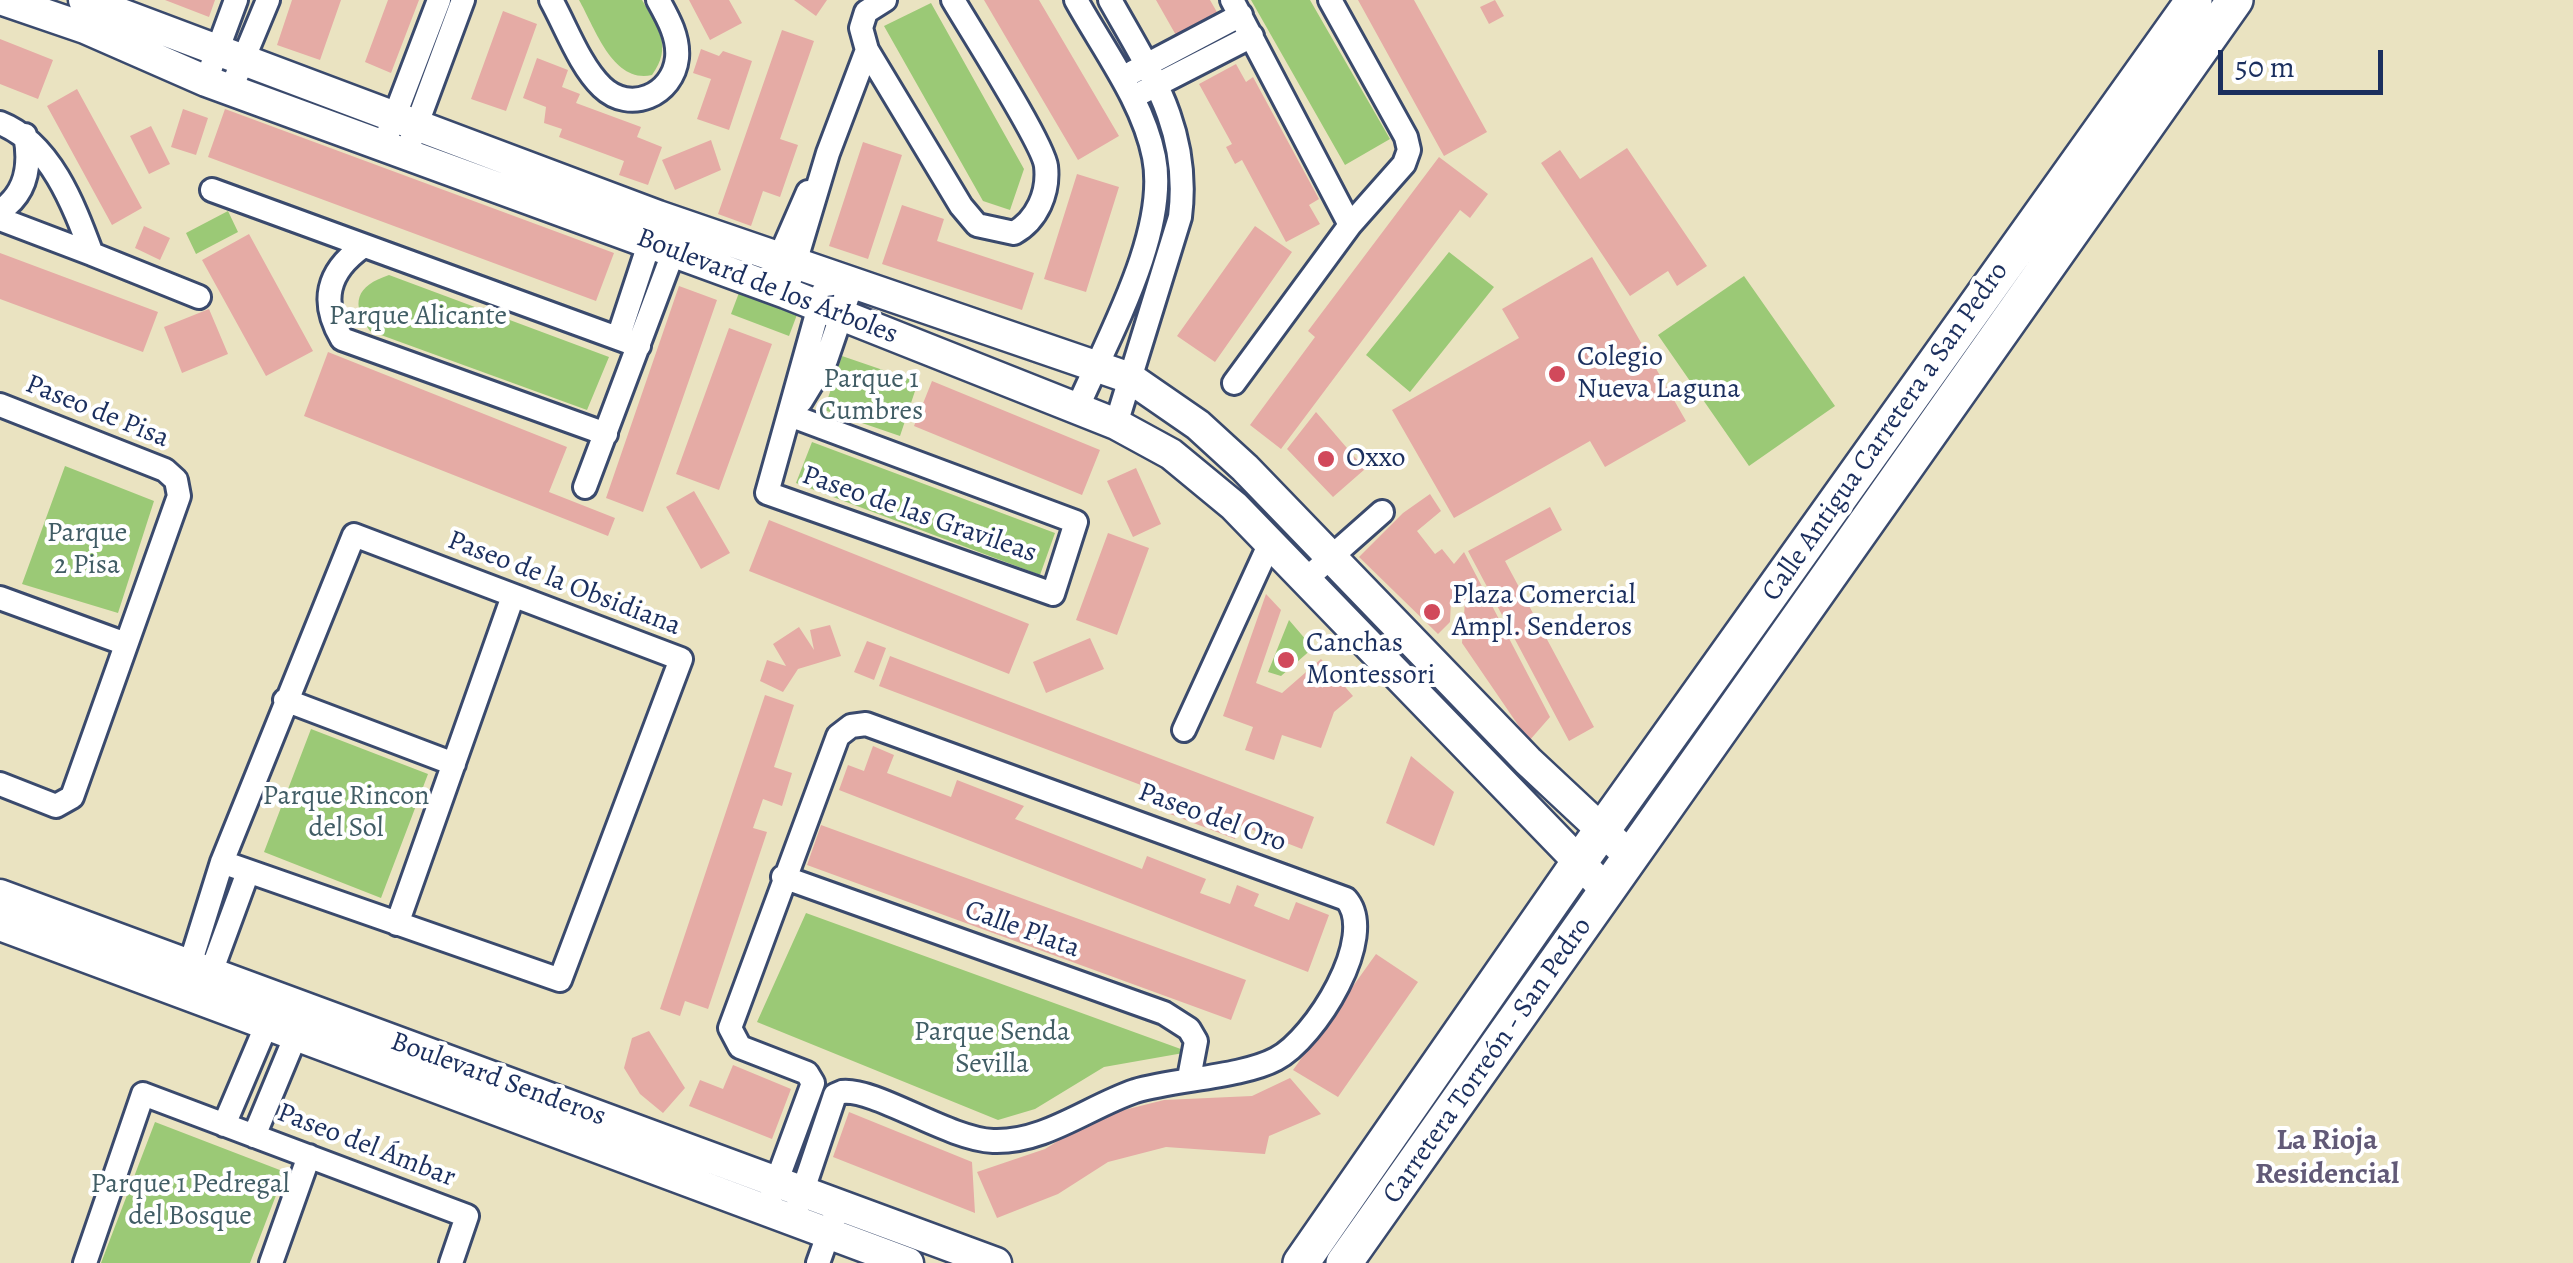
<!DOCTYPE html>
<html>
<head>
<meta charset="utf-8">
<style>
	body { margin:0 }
	#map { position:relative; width:2573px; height:1263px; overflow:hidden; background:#eae3c1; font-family:Alegreya,serif }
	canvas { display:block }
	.scale { position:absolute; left:2218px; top:50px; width:165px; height:45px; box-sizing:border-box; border:5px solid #1b2f5e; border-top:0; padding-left:12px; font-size:30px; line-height:35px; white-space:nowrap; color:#1b2f5e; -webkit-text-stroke:8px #fff; paint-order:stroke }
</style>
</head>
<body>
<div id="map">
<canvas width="2573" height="1263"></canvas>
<div class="scale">50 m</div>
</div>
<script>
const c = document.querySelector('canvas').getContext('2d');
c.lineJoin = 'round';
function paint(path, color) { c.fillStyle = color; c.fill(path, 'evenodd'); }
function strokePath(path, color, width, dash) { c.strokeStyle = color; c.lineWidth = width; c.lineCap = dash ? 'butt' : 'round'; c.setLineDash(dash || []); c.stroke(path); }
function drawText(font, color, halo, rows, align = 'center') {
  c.font = font + ' Alegreya,serif'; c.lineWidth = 8; c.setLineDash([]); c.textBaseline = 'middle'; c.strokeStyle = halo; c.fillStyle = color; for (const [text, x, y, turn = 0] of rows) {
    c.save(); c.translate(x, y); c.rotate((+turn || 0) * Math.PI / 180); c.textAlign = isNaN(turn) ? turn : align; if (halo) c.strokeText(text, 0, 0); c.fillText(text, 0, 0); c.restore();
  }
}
const green = new Path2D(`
	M579,0H642C658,27 673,47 652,75C613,84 595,28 579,0Z
	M1251,0H1310L1390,139L1345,165Z
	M931,3L1024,169L1010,210L983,201L884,26Z
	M228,211L238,232L196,254L186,233Z
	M1449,252L1494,287L1410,392L1366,355Z
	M389,275L609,357L587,410L370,331C350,303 356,286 389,275Z
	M1744,276L1835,406L1749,466L1658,335Z
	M740,290L798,312L789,336L731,314Z
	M842,356L918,382L900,436L824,410Z
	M812,442L1055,533L1040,575L796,483Z
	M65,466L154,501L118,613L22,584Z
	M1289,620L1313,648L1281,676L1268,672Z
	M311,729L428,774L381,898L264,852Z
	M806,913L1189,1052L1104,1067L1035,1109L998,1120L757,1022Z
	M155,1122L285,1172L250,1263H101Z`);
const building = new Path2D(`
	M165,0H215L209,17Z
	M292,0H341L320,60L277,45Z
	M388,0H419L391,73L365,62Z
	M689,0H729L742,23L710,40Z
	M794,0H827L816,16Z
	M984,0H1039L1119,136L1078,160Z
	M1156,0H1210L1218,14L1177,37Z
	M1358,0H1414L1487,132L1444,156Z
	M1495,0L1504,16L1489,24L1480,7Z
	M503,11L537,24L506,111L471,99Z
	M782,30L814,41L780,139L798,145L780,197L763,191L751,226L718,214Z
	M0,39L53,60L38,99L0,84Z
	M701,49L719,56L723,51L752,61L729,130L697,119L711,79L693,73Z
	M537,58L568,70L562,87L580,94L576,103L641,127L637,137L662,147L648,185L619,175L624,161L559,137L562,129L544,123L546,107L523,98Z
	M1236,64L1246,82L1253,77L1319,199L1309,205L1320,224L1286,242L1242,160L1235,164L1226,147L1232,144L1199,84Z
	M77,89L142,208L112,225L47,106Z
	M183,109L208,118L196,155L171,147Z
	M225,109L614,253L596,301L208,157Z
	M151,126L170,164L149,174L130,136Z
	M711,140L721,170L675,190L662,160Z
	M863,142L902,155L868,259L829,246Z
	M1627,148L1707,266L1677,286L1668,271L1630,296L1541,163L1560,150L1580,179Z
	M1439,157L1488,194L1470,218L1460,210L1281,449L1250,425L1315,337L1308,331Z
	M1077,174L1119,187L1086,292L1044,279Z
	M902,205L944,219L937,241L1034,273L1022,310L882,264Z
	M144,226L170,238L160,260L135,248Z
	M1255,226L1292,252L1215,362L1177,336Z
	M249,234L313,351L266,376L202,260Z
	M0,253L158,312L143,352L0,299Z
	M1592,257L1686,421L1605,467L1590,441L1454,518L1392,410L1519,338L1502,309Z
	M679,286L717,300L643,512L606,498Z
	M209,309L228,354L182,373L164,327Z
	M729,328L772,344L719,490L676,474Z
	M328,352L567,447L549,492L615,518L608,536L304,416Z
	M932,381L1100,450L1082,495L914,426Z
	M1316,412L1365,469L1333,497L1287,449Z
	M1136,468L1161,524L1133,537L1107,481Z
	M694,491L730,553L701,569L666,507Z
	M1430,494L1441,511L1417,531L1435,554L1442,549L1454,564L1464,552L1550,717L1529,741L1462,643L1465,601L1451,600L1450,622L1438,634L1359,557L1403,513Z
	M1550,507L1562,530L1505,561L1594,727L1569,741L1468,551Z
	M769,520L1029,624L1009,674L749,571Z
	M1108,533L1149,548L1117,635L1076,620Z
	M1266,594L1281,610L1256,683L1282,693L1321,659L1353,696L1334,712L1321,748L1282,735L1274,760L1245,750L1253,727L1223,716Z
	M830,625L841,656L798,669L783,692L760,681L767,660L786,666L773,644L799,627L814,650L810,630Z
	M1090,638L1104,669L1046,693L1033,662Z
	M867,641L886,648L874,680L854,672Z
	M890,656L1314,817L1302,849L1240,825L1235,839L1165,812L1170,796L879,686Z
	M765,695L794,705L774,767L792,773L782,806L763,799L753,828L767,832L708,1009L685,1001L680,1016L660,1009Z
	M873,746L894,755L887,773L951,797L957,780L1024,806L1015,819L1142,869L1147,856L1206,879L1200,893L1230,904L1237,885L1259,894L1254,906L1289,920L1296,902L1329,915L1308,972L839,790L848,765L864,771Z
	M1411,756L1454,792L1434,846L1386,823Z
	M821,825L1246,980L1231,1020L807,865Z
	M1376,954L1418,982L1338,1097L1293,1070Z
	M649,1031L685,1088L663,1113L640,1094L624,1068L632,1038Z
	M733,1065L791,1089L772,1139L689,1106L700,1080L723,1089Z
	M1290,1078L1321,1114L1269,1136L1265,1154L1166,1147L1108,1162L1058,1194L997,1218L977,1172L1045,1149L1096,1117L1164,1100L1252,1096Z
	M849,1112L972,1162L975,1213L833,1157Z`);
const street = new Path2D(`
	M551,0C566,27 580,66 602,87C630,114 673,95 677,58C679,37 668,18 658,0
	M885,0L866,12L861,28L867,50L961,206L977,225L1014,233C1037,220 1049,193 1046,166C1043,143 970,29 953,0
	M1076,0C1103,49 1143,101 1154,157C1169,232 1106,341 1077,409
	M1110,0C1151,73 1191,130 1180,217L1116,424
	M1232,0L1350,225
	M1133,72L1241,15
	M206,81L236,0
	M231,89L268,0
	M1143,92L1252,36
	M0,123C51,143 74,206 92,254L199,297
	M411,140L463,0
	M384,144L439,0
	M212,190L639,346
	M0,211C27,193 31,165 25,135
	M0,219L92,254
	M362,247C327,272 320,302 342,339L606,434
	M773,272L808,192
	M786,293L828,153L867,50
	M618,338L653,232
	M1234,383L1350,225L1404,164L1409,150L1406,137L1330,0
	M801,401L826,360L853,281
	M0,405L165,470L176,480L179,496L72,797L56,806L0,784
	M792,416L1076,522L1053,594L767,493L823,292
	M585,487L679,237
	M1304,581L1382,512
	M0,598L126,644
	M285,700L454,764
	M1184,730L1269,545
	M783,877L1164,1013L1189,1029L1196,1041L1189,1078
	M397,924L513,596
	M186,977L222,862L354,535L681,659L560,980L222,862
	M206,986L248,872
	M224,1125L272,1012
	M254,1136L301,1023
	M772,1194L813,1083L807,1073L740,1047L730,1028L838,736L851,726L866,724L1346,899C1379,936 1315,1039 1276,1059C1242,1077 1175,1079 1135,1091C1088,1107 1044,1143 993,1141C948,1139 875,1088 842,1092L835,1095L798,1205
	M85,1263L143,1094L467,1216L451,1263
	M271,1263L309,1156
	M818,1263L834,1218`);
const secondary = new Path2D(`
	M3,0L85,28L206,81L786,293L1116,424L1171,454L1234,506L1608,892
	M84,0L658,216L1130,378L1198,425L1245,468L1528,761L1620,847
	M0,895L996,1263
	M0,925L908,1263`);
const primary = new Path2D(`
	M1301,1263L1578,864L2194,0
	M1344,1263L2235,0`);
const markers = [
	[1557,374,10,"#d1495b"],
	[1326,459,10,"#d1495b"],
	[1432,612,10,"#d1495b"],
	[1286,660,10,"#d1495b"]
];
const streetNames = [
	["Boulevard de los Árboles",767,287,21],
	["Paseo de Pisa",97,412,22],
	["Calle Antigua Carretera a San Pedro",1886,432,-55],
	["Paseo de las Gravileas",919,515,19],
	["Paseo de la Obsidiana",564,584,21],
	["Paseo del Oro",1212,818,20],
	["Calle Plata",1022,930,20],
	["Carretera Torreón - San Pedro",1488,1061,-55],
	["Boulevard Senderos",498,1080,20],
	["Paseo del Ámbar",366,1146,21]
];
const parkNames = [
	["Parque Alicante",418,317],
	["Parque 1",871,380],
	["Cumbres",871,412],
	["Parque",87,534],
	["2 Pisa",87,566],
	["Parque Rincon",346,797],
	["del Sol",346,829],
	["Parque Senda",992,1033],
	["Sevilla",992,1065],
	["Parque 1 Pedregal",190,1185],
	["del Bosque",190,1217]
];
const poiNames = [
	["Colegio",1577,358],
	["Nueva Laguna",1577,390],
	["Oxxo",1346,459],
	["Plaza Comercial",1452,596],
	["Ampl. Senderos",1452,628],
	["Canchas",1306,644],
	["Montessori",1306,676]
];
const neighbourhoodNames = [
	["La Rioja",2327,1142],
	["Residencial",2327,1176]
];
paint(green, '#9bc976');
paint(building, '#e5aba5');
strokePath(street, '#3a4a6d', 28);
strokePath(secondary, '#3a4a6d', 35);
strokePath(primary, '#3a4a6d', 40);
strokePath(street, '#fff', 22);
strokePath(secondary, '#fff', 30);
strokePath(primary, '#fff', 35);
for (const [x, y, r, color] of markers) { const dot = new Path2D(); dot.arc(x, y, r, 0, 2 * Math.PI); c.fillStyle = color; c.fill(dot); strokePath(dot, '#fff', 4); }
drawText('28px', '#1b2f5e', '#fff', streetNames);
drawText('28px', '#415d65', '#fff', parkNames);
drawText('28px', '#1b2f5e', '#fff', poiNames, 'left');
drawText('bold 30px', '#625a77', '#fff', neighbourhoodNames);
</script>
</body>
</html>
